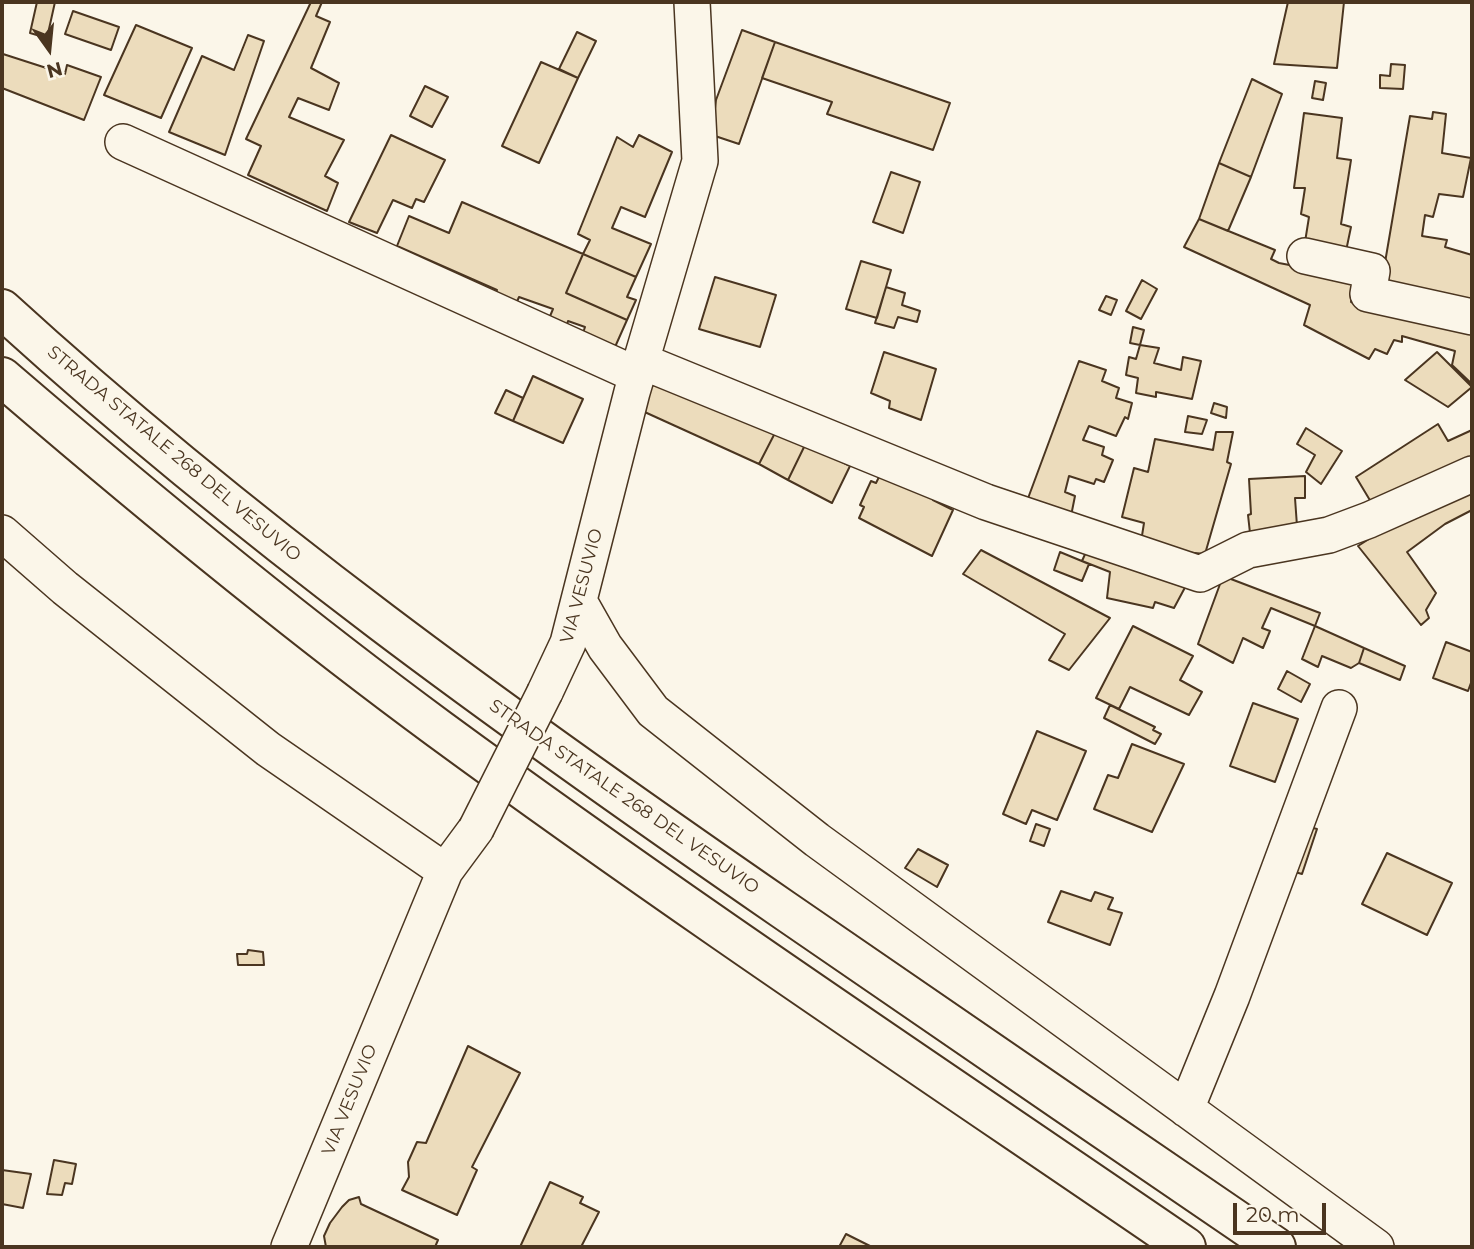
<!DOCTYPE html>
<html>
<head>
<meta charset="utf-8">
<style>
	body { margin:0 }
	#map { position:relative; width:1474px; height:1249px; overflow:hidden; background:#fbf6e9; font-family:Montserrat,sans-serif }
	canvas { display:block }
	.frame { position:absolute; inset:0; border:4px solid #4a3520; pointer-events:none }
	.north { position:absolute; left:14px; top:14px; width:70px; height:70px; -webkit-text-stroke:5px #fbf6e9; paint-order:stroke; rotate:165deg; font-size:19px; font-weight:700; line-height:28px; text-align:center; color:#4a3520 }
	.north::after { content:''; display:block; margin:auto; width:24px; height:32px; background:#4a3520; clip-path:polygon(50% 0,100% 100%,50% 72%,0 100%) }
	.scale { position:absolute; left:1233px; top:1203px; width:93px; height:32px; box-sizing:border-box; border:4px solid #4a3520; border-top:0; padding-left:9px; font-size:21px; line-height:24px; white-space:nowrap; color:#4a3520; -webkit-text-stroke:5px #fbf6e9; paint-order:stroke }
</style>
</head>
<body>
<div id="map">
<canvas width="1474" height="1249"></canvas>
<div class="frame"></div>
<div class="north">N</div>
<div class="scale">20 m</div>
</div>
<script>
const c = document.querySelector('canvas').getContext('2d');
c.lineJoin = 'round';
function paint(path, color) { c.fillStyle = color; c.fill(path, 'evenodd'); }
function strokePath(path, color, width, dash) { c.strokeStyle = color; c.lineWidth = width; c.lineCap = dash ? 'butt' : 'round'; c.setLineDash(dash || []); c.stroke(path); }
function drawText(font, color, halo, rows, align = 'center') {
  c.font = font + ' Montserrat,sans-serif'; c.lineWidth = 5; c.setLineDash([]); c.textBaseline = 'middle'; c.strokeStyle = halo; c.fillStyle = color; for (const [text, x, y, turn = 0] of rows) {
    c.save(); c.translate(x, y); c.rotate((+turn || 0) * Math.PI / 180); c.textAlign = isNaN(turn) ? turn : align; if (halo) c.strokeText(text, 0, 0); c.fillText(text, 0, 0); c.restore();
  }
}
const building = new Path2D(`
	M37,2H55L47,38L30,33Z
	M311,2H322L316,16L330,22L311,68L339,83L329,110L298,98L289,117L344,140L325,176L338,183L327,211L248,175L261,146L246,139Z
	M1288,2H1344L1337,68L1274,64Z
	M73,11L119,27L111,50L65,34Z
	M136,25L192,48L161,118L104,95Z
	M742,30L775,42L739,144L712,135L716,100Z
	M577,32L596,41L578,78L559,69Z
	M248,35L264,41L225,155L169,132L202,56L234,70Z
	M775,42L950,103L933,150L827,114L832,102L762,78Z
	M3,54L65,74L67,65L101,77L84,120L2,88Z
	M541,62L578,78L539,163L502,146Z
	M1391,64L1405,65L1403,89L1380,88V75L1390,76Z
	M1252,79L1282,94L1251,177L1219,163Z
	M1315,81L1326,83L1323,100L1312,98Z
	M425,86L448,97L432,127L410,116Z
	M1433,112L1446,114L1442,153L1471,158L1463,197L1439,194L1433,217L1425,215L1422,236L1447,240L1445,247L1472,255V294L1470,305L1381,286L1410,116L1432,119Z
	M1304,113L1342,118L1337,158L1351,160L1341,224L1351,227L1346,251L1305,242L1309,217L1301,214L1305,188H1294Z
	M391,135L445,160L424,202L416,199L412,208L393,200L377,233L349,222Z
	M639,135L672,152L645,217L621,207L612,228L651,244L636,277L583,254L590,240L578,234L617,137L633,147Z
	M1219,163L1251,177L1228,231L1199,219Z
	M891,172L920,182L903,233L873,222Z
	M462,202L583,254L566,293L627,320L615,347L583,333L585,327L568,321L566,328L548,321L553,309L519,297L516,304L495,296L497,290L397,246L409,216L449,233Z
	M1199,219L1275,250L1271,259L1279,263L1357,278L1351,302L1367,311L1472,328V384L1452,365L1455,351L1402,336V342L1394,340L1387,354L1375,349L1369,359L1304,325L1310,305L1184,247Z
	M583,254L636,277L627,297L636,300L627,320L566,293Z
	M861,261L891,270L877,318L846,309Z
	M715,277L776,295L760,347L699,329Z
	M1142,280L1157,289L1141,319L1126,311Z
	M886,287L905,293L902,305L920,311L917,322L898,317L894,328L875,323Z
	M1106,296L1117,300L1111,315L1099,310Z
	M1133,327L1144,330L1140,345L1130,343Z
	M1140,345L1159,348L1154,363L1181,370L1183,357L1201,361L1192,399L1156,392V397L1136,393L1138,378L1126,375L1129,357L1136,359Z
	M884,352L936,369L921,420L889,408L890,401L871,393Z
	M1437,352L1472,387L1448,407L1405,380Z
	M1079,361L1106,370L1102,381L1119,388L1116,398L1132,403L1128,419L1125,417L1116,436L1089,426L1083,440L1104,447L1102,455L1113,460L1104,482L1096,479L1094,484L1069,476L1065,492L1075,496L1071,516L1027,501Z
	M533,376L583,399L563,443L513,421Z
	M650,378L776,431L759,464L638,409Z
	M506,390L523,398L513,421L495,413Z
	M1214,403L1227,407L1226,418L1211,413Z
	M1188,416L1207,420L1202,434L1185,432Z
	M1438,424L1448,441L1472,430V461L1371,502L1356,477Z
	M1306,428L1342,451L1321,484L1306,472L1315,455L1297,444Z
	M776,431L806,443L788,480L759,464Z
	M1216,432H1233L1227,462L1231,464L1205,554L1164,550L1141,542L1144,523L1122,517L1134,468L1148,472L1155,439L1213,450Z
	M806,443L850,466L832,503L788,480Z
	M881,473L934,495L933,500L953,510L932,556L859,518L864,507L860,505L871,481L876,483Z
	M1305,476V498H1295L1297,526L1250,533L1248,515L1251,514L1249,479Z
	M1472,483V510L1445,524L1407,552L1436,593L1426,610L1429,618L1421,625L1358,546L1422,505Z
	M1090,543L1189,580L1174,608L1155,602L1153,608L1107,598L1110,572L1082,561Z
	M981,550L1110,618L1069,670L1049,660L1065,634L963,574Z
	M1060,552L1089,564L1082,581L1054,570Z
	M1223,576L1320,613L1315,626L1271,608L1262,628L1270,631L1263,648L1243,638L1233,663L1198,644Z
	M1133,626L1193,656L1180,680L1202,692L1189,715L1130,687L1119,709L1096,698Z
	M1315,626L1364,648L1359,663L1351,668L1322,656L1318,667L1302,659Z
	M1446,642L1472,652V680L1468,691L1433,678Z
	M1364,648L1405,666L1400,680L1359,663Z
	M1287,671L1310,684L1301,702L1278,689Z
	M1253,703L1298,719L1275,782L1230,766Z
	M1110,705L1155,727L1153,730L1161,734L1155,744L1104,718Z
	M1037,731L1086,751L1057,820L1032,810L1026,824L1003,814Z
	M1132,744L1184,764L1152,832L1094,809L1108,775L1118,778Z
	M1036,824L1050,829L1044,846L1030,841Z
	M1302,825L1317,829L1302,874L1288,870Z
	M918,849L948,865L937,887L905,868Z
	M1387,853L1452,883L1427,935L1362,904Z
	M1061,891L1091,901L1095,892L1113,898L1108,909L1122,913L1110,945L1048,922Z
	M248,950L263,952L264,965H238L237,954H247Z
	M468,1046L520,1073L472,1167L477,1170L457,1215L402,1190L409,1177L408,1162L417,1142L426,1143Z
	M54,1160L76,1164L72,1184L65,1183L62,1195L47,1194Z
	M2,1170L31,1174L23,1208L2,1204Z
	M550,1182L583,1197L580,1203L599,1212L581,1247H520Z
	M359,1197L361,1204L438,1240L435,1247H326L324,1236L330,1223L342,1207L349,1200Z
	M846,1234L872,1247H839Z`);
const minor = new Path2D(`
	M123,142L637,375
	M1305,256L1372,271L1368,294L1472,317
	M641,361L986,502L1200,574L1248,550L1329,535L1369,520L1472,474
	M2,533L65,588L268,749L445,871
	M579,601L605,647L653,711L817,840L1376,1247
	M545,692L568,643L632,392L700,161L692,2
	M1186,1109L1232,996L1339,708
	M289,1247L445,871L476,829`);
const highway = new Path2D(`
	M2,309C245,531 513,723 784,910C947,1023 1112,1135 1276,1247
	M2,377C144,499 288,618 439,729C683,908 936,1076 1186,1247`);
const minorBridge = new Path2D(`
	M476,829L545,692`);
const streetNames = [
	["STRADA STATALE 268 DEL VESUVIO",174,454,40],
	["VIA VESUVIO",582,586,-75],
	["STRADA STATALE 268 DEL VESUVIO",624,797,35],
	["VIA VESUVIO",350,1100,-68]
];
paint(building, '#ecdcbc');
strokePath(building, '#4a3520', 2);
strokePath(minor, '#4a3520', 38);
strokePath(highway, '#4a3520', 42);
strokePath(minor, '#fbf6e9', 35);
strokePath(highway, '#fbf6e9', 38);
strokePath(minorBridge, '#4a3520', 38, []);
strokePath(minorBridge, '#fbf6e9', 35);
drawText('18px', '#4a3520', '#fbf6e9', streetNames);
</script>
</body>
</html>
